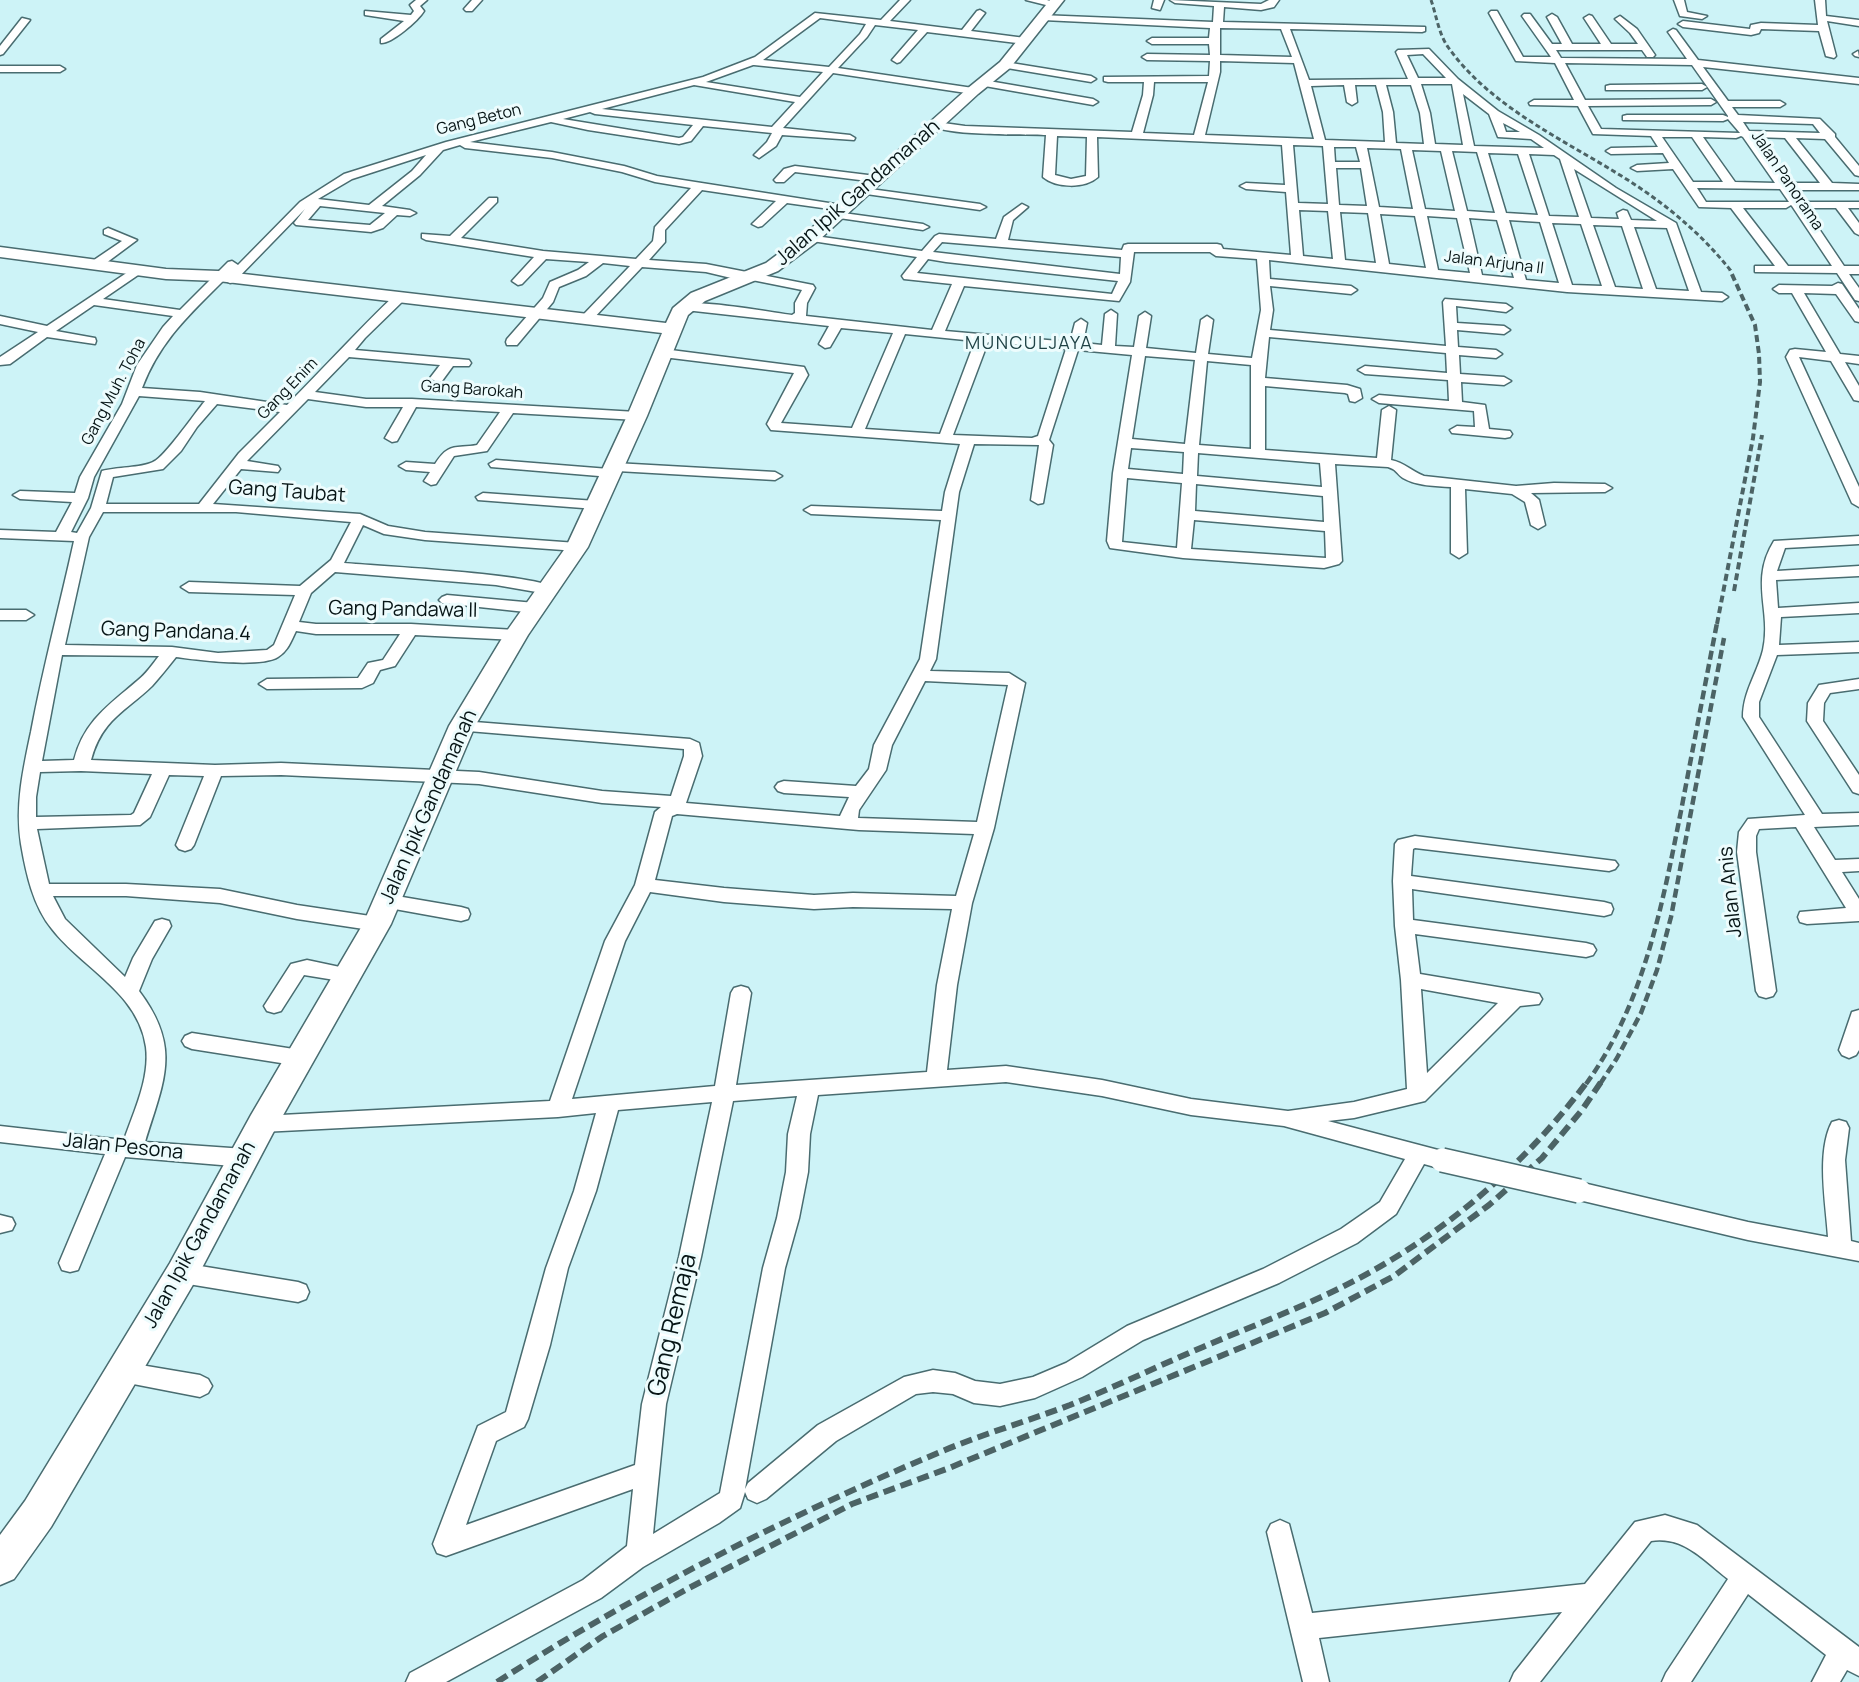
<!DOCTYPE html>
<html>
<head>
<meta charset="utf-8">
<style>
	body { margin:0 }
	canvas { display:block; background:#cdf3f7 }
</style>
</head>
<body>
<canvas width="1859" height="1682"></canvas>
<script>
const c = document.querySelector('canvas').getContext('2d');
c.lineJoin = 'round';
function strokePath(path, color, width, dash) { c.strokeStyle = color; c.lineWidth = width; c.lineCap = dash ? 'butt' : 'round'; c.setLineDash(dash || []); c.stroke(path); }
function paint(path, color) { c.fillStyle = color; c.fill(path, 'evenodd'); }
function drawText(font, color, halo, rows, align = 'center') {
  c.font = font + ' Manrope,sans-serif'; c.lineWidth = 6; c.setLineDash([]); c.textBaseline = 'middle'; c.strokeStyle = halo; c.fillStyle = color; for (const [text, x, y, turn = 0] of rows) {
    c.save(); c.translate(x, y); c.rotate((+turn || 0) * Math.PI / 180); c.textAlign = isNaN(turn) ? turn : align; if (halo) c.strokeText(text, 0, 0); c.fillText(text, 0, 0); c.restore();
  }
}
const street = new Path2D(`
	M416,0H427L420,6L424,11C418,21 391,44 381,43V39L404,21L365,15V11L411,15L414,11L410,5Z
	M472,0H482L472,11H466L464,9Z
	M900,0H910L890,21L962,30L977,11L980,10L985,13L971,31L1025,38L1030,41L1025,44L927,32L900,62L897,63L892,60L918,30L875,25L867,37L838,68L973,88L978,91L973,94L833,73L783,128L850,135L855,138L854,140L782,135L776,146L759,158L754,155L767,142L772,133L703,126L691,141L679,144L588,130L551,122L470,142L552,152L624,166L657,176L848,206L850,208L844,211L787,203L762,226L758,227L752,224L776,201L702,190L665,230V242L649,260L706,264L813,285L815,288L807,303L806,316L932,330L952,284L904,279L902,276L917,257L812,241L808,239V235L922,251L935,236L939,234L996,239L1004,217L1022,204L1028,207L1013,220L1008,240L1122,250L1124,245L1128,244H1217L1221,245L1223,249L1291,255L1286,192L1246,189L1240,186L1246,183L1285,185L1282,145L1097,137L1098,177C1085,189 1056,188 1043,177L1046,135C1024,134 945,136 931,125L936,122L965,126L1132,132L1143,95L1144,82H1108L1104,81V77L1209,76L1210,61L1147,60L1142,57L1147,54L1210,55L1209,44H1152L1147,41L1152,38H1209L1210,28L1043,20L1038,17L1040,15L1213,22L1214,6L1175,3L1170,0L1261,4L1269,0H1279L1274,7L1261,10L1224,7L1223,22L1425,27V31L1422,32L1290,29L1309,80L1408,79L1396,52L1398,50L1429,49L1458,79L1498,111L1539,135L1616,188L1676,223L1701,292L1722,293L1728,297L1722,301L1567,292L1269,260L1270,279L1351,286L1357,290L1351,294L1270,286L1273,310L1270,330L1446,346L1443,302L1445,299L1506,304L1512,308L1506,312L1456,306L1457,323L1504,326L1510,330L1504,334L1457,330L1458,347L1496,350L1502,354L1496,358L1459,355L1460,374L1504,377L1511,381L1504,385L1461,382L1462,402L1485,405L1489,429L1510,431L1512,434L1510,437L1505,438L1452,433L1450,430L1457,426L1475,427L1474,411L1379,403L1372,399L1379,395L1449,401L1448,380L1365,374L1358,370L1365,366L1447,373L1446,353L1269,337L1265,378L1347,385L1360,389L1362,398L1355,402L1350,401L1348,394L1345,393L1265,386V450L1377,458L1382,410L1389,406L1396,410L1391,460C1405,463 1411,471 1424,476L1516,486L1554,483L1605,484L1612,488L1605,492L1531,493L1539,500L1545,525L1538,529L1531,525L1525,502L1512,494L1465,489L1467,553L1459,558L1451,553V487C1435,486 1417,486 1403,478C1397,474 1396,469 1388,467L1335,464L1342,561L1339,564L1324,568L1183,558L1110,548L1107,541L1113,473L1132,355L1078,350L1049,440L1053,445L1043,503L1038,504L1031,500L1039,445L974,444L959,492L936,659L930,671L1009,673L1025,683L994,828L972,903L957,985L947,1070L1006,1066L1102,1080L1191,1099L1288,1111L1354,1102L1407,1089L1401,980L1395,926L1393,881L1395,844L1398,840L1415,836L1615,861L1618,865L1615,869L1609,871L1415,848L1413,849L1411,876L1604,902L1611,904L1613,909L1611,914L1604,916L1412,889L1413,920L1586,943L1593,945L1596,950L1593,955L1586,957L1415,934L1420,974L1539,994L1542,999L1539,1004L1520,1006L1425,1101L1354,1118L1328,1121L1442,1151L1450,1154L1453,1160L1450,1166L1442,1169L1424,1164L1396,1214L1357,1243L1279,1283L1143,1340L1082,1377L1035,1398L1000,1406L974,1403L953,1394L933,1392L916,1394L836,1441L766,1499L757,1503L748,1499L745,1492L740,1508L719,1523L643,1567L601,1598L446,1682H406L410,1673L583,1580L627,1546L633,1489L446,1556L437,1553L433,1544L478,1426L506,1412L546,1268L574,1191L596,1113L558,1117L262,1132L255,1130L252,1124L255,1118L262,1116L550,1101L605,941L635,885L655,812L661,807L602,803L479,784L281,775L221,776L194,845L191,849L185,851L179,849L176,845L204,776L169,775L150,817L140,825L37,829L49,884H126L220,889L297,905L377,917L384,919L386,924L384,929L377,931L297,919L220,903L126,896H53L65,919L125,977L133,958L155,921L162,919L169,921L171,926L152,959L139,991C182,1048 164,1080 145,1142L245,1149L253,1152L256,1158L253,1164L245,1167L125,1157L78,1270L70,1272L62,1270L59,1263L105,1154L0,1142V1126L124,1140C134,1111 150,1078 146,1047C139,993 82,968 52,929C33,906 26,873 21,844C15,805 23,770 31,732C43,667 60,605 74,541L0,538V530L56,532L72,502L20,499L13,495L20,491L75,493L80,477L122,404L137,365L163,327L173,316L94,305L56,331L95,338L96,341L95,344L47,337L10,364L0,365V357L38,332L0,324V316L47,326L137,266L143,270L141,273L103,299L180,310L228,262L232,261L238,265L300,202L344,174L446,142L703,77L755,57L815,13L881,20ZM820,18L866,24L860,34L829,67L763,60ZM1220,28L1281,29L1292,57L1220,55ZM1423,54L1446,78H1418L1407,55ZM1220,61L1294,63L1314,139L1205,135L1220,72ZM753,65H754L823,72L800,97L706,82ZM1154,82H1208L1194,135L1143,133L1153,95ZM1421,84H1452L1463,145L1435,144L1430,113ZM694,85L795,102L772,127L602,109ZM1344,85L1347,102L1352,105L1357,102L1355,85H1376L1383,112L1385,142L1325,140L1311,86ZM1386,85H1411L1420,113L1424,144L1396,143L1393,112ZM1463,94L1489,114L1498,137L1531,139L1544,148L1474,146ZM590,112L595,114L693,125L683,137L679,138L563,119ZM1503,123L1520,132H1506ZM1057,136L1087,137L1086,176L1071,179L1055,175ZM460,145L465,148L552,158L622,172L655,182L691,188L655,227L653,241L636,259L543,251L461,238L497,202V198H489L450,236L422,234V238L426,240L534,257L512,281L518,285L522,284L546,259L589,262L578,270L550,282L543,298L507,339L506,342L507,345H517L553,302L559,287L586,276L603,263L630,266L583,315L581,318L583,321H591L642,267L706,272L748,282L752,280L802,290L795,303V313L792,315C774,313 688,297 679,306L685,310L829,326L819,344L825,348L830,347L841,328L893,333L852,428L781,423L808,375L804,367L663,349L657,353L663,357L794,373L767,424L771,430L960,444L945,492L942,511L811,506L804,510L811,514L941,520L920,659L874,745L869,769L856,786L784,781L778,783L775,787L778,791L784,793L849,797L840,816L686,803L702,756L699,743L690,739L462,721L456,722L454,726L456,730L684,749V756L671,796L602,791L479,772L281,763L215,765L91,760C102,719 125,712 152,686C160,677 168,667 176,657C197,660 261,668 278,657C288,651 291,641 296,631L316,634H400L383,660L368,663L358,678L267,679L259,684L267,689L362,688L373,683L380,670L395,666L415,635L516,640L524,635L516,630L411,624H316L299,622L311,593L335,572L496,585L548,594L556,589C542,574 374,566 344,563L363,525L384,534L425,540L577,551L584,547L577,543L425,532L388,526L360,514L213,504L241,469L278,472L280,469L278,466L247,461L308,399L366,407H403L385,438L392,442L397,441L416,407L500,412L477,445C455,449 449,442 435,464L406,462L399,466L406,470L430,472L424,481L431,485L436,484L454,456L487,451L513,413L637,420L644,416L637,412L412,399H366L315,392L349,357L440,365L430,378L437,382L442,381L453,366H469L471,363L469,360L355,350L365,338L404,300L406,297L404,294H396C358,330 324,368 287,405L200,392L142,388C160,341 189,315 224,280L230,283L234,282L305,209L294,223L296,225L371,232L383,228L397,215L410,216L416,213L410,210L382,206L420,175L443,150ZM1293,145L1323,146L1328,204L1298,203ZM1334,147H1356L1360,162H1335ZM1367,148L1401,149L1413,209L1379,207ZM1412,150L1441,151L1455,211L1425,209ZM1452,151L1477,152L1495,213L1467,211ZM1488,153L1518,154L1538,215L1506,213ZM1529,154L1554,155L1560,159L1579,217L1549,216ZM426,155L412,171L369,205L318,199L352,179ZM1336,168H1361L1367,206L1339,205ZM1574,169L1657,221L1631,220L1627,211L1623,210L1617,213L1619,219L1591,218ZM320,206L385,213L370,225L308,220ZM1299,210L1328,211L1333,259L1303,256ZM1340,212L1368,213L1376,263L1345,260ZM1380,214L1415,216L1426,268L1389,264ZM1427,216L1457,218L1470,273L1438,270ZM1469,218L1497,220L1514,278L1482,275ZM1509,220L1540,222L1559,283L1526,280ZM1552,223L1581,224L1602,286L1572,285ZM1593,225L1622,226L1643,289L1615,287ZM1634,227L1667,228L1689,291L1656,289ZM942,242L1121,257L1120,274L933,252ZM1134,252H1210L1216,256L1257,259L1261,310L1252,358L1208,354L1213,320L1207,316L1201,320L1196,353L1146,348L1151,316L1145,312L1139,316L1134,347L1115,346L1117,314L1111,310L1105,314L1102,345L1083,343L1087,323L1081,319L1075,323L1070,342L945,331L964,286L1119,301L1130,282ZM928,259L946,262L1118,281L1112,294L917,273ZM905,334L975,341L940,434L865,429ZM988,342L1066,349L1038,436L1032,438L953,435ZM1145,356L1195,360L1185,444L1132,439ZM1207,361L1251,365V449L1199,445ZM139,396L205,401C194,414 165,457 153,462C141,468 116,467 102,471L91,508L77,533L71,532L88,498L94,477ZM217,404L280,412L239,453L199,504H106L113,477L163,469L181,451L197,427ZM1131,448L1184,452L1183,474L1128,469ZM1198,453L1320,463L1322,487L1197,476ZM1127,478L1182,483L1177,548L1122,542ZM1196,484L1323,496L1324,522L1195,511ZM103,512H236L351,522L331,560L300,586L189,582L181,587L189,592L295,595L274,645L267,650L218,653L172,647L65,645L89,537ZM1194,520L1325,531L1326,558L1191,549ZM62,655L159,656C152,665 146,674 137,681C109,705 84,721 74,760L42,761ZM925,681L1008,685L977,822L858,818L859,810L886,770L892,745ZM81,771L152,774L134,813L131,815L36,817V797L40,772ZM677,814L859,830L974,834L956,896L853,893L814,895L724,888L655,880L672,816ZM650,892L724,902L814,909L853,907L952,909L937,985L927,1072L736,1085L751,993L748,988L741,986L734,988L731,993L715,1086L572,1099L625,941ZM1421,989L1498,1003L1427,1073ZM1006,1082L1102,1096L1191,1115L1284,1126L1405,1159L1380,1202L1341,1229L1263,1269L1127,1326L1066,1363L1033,1377L1000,1384L975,1381L955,1373L933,1370L904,1377L818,1425L748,1483L745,1489L785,1268L799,1218L808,1172L810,1134L818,1095ZM797,1096L788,1134L786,1172L777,1218L763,1268L720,1493L653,1534L666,1404L701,1257L733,1101ZM712,1102L679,1257L642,1404L635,1465L466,1525L496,1441L524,1427L528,1419L550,1345L568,1268L596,1191L618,1110Z
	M1026,0H1047L1059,4L1054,7Z
	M1154,0H1164L1160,10L1152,8Z
	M1674,0H1684L1687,12L1707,16L1702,19L1680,16Z
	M1815,0H1825L1826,16L1859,20V26L1827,21L1836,56L1834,58L1826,56L1819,31L1761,29L1759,33L1751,35L1683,27L1678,24L1683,21L1750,29L1751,25L1761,23L1818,25Z
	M1491,11H1497L1523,57H1551L1522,16L1524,14H1530L1552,44H1562L1547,17L1552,14L1557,17L1572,44H1601L1584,18L1589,15L1592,16L1611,44H1638L1630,33L1615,19L1620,16L1637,29L1655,55L1653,57H1647L1642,50H1556L1561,58L1687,59L1668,32L1673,29L1676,30L1698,60L1859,78V84L1703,67L1728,101H1780L1785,104L1780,107H1732L1738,115L1820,119L1835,134V137L1859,166V176L1855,175L1825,139L1796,138L1832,183L1859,184V190H1792L1800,202H1859V208H1848L1859,223V235L1855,233L1836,208H1805L1844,266H1859V274H1849L1859,288V301L1855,300L1837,273L1755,272V266H1775L1731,208L1699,207L1673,169L1637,171L1631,168L1637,165L1669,163L1663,153L1611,154L1606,151L1611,148L1658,147L1651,136L1593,134L1578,106L1530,105L1529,103L1534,100H1574L1555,63L1516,61L1489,13ZM1565,63L1692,65L1728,116V117L1723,115H1627L1623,116V120L1723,121L1728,119L1740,133L1601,129L1588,106L1711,105L1716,102L1711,99L1585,100ZM1743,122L1813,124L1820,133L1749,131ZM1741,136L1743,137L1775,183L1735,182L1703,137L1736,138ZM1662,137H1692L1723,182H1693ZM1754,137L1785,138L1820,183H1787ZM1697,188L1780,189L1789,202H1706ZM1791,205L1792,206L1832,266H1788L1743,208H1786Z
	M22,18L30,20L3,54L0,55V46Z
	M1858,51L1859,57L1855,56L1853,54Z
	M1005,62L1091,76L1096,79L1091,82L1001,67L1000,65Z
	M0,66H60L65,69L60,72H0Z
	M983,80L1093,99L1098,102L1093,105L979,85V81Z
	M1610,85L1702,84L1707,87L1702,90H1606V86Z
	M795,166L876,176L882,179L876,182L795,172L784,182H776L774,180L784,169Z
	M863,188L980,204L986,207L980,210L859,193V189Z
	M836,212L923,224L929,227L923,230L832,217L830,215Z
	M108,228L137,240L102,266H94V260L122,241L104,234V230Z
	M1838,283L1842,284L1859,309V322L1855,321L1836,294L1804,293L1840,354L1859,356V364L1845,362L1859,386V401L1854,400L1831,361L1799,357L1859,487V507L1852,503L1786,357L1790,350L1795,349L1826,352L1792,293H1779L1773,289L1779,285L1832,286Z
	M496,460L609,469L610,464L615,463L775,472L782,476L775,480L617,471L616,476L611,477L491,467L489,464Z
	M483,493L596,501L603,505L596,509L478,500L476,497Z
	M1859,536V544L1785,548L1777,571L1859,566V576L1776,580L1778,608L1859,603V613L1781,617L1779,645L1859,642V652L1777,655L1759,702V717L1822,814L1859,813V825L1814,827L1835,860L1859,859V871L1842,872L1859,899V921L1807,924L1800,922L1798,917L1800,912L1846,908L1796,827L1759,829L1756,836V852L1776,991L1773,996L1766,998L1759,996L1756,991L1737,852L1739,832L1748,819L1805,815L1743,717C1743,692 1757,674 1763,650C1772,611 1749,581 1774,541Z
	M447,595L535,603L543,608L535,613L442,603L439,600L442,597Z
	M0,610H26L34,615L26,620H0Z
	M1859,679V689L1830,693L1824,703L1823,721L1859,775V794L1853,792L1807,721L1808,703L1819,685Z
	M385,894L461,907L468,909L470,914L468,919L461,921L378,906L376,901L378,896Z
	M307,960L354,970L357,975L354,980L347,982L304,975L281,1011L274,1013L267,1011L264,1006L291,964Z
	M1859,1010V1050L1856,1055L1849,1058L1842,1055L1839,1050L1852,1012Z
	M192,1033L300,1050L307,1053L310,1058L307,1063L300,1066L192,1049L185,1046L182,1041L185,1036Z
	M1839,1120L1846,1122L1849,1128L1845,1160L1851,1241L1859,1243V1261L1748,1240L1579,1200L1571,1197L1568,1191L1571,1185L1579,1182L1748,1222L1828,1237C1826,1204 1816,1152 1832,1122Z
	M0,1215L12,1218L15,1224L12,1230L0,1233Z
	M182,1263L298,1282L306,1285L309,1292L306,1299L298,1302L182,1283L174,1280L171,1273L174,1266Z
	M123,1362L200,1375L208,1379L212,1386L208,1393L200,1397L123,1382L115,1379L111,1372L115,1365Z
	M1665,1515L1697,1525L1859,1647V1676L1847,1670L1840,1682H1812L1826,1655L1748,1594L1691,1682H1662L1666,1673L1728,1579C1703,1560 1684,1536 1651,1541L1540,1682H1510L1514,1673L1562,1612L1319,1638L1329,1682H1303L1267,1532L1271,1524L1280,1520L1289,1524L1312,1613L1585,1584L1635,1522Z`);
const secondary = new Path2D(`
	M1050,0H1064L1010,68L978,94L818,241L778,271L705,301L688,315L647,416L588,547L528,635L475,726L391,924L273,1133L194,1283L51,1527L14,1579L0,1585V1535L25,1501L170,1263L251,1115L363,924L449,726L504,635L566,547L627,416L662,333L218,281L166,279L0,257V247L166,269L218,271L666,323L673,308L691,293L766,263L806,233L968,88L1000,62Z`);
const railFar3 = new Path2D(`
	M1431,0C1436,14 1439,35 1448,47C1493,111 1574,144 1637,186C1673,210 1705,238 1731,271`);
const railFar2 = new Path2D(`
	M1734,591L1762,435
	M1717,624L1753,438L1760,382L1759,354L1755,325L1730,270`);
const railFar1 = new Path2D(`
	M1586,1084C1644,1004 1662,906 1681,811C1693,748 1705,685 1717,623
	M1600,1084L1617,1058L1641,1013L1657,970L1671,917L1724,638`);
const rail = new Path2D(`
	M497,1682C640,1591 789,1515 945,1450C986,1433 1028,1421 1070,1405C1115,1387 1158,1366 1203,1347C1247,1328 1293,1311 1336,1290C1435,1242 1521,1170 1587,1082
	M537,1682L603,1636L689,1588L852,1504L949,1468L1325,1313L1394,1276L1489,1205L1542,1158L1582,1110L1601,1082`);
const streetBridge = new Path2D(`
	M1442,1160L1579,1191`);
const farStreetnames = [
	["Gang Beton",479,120,-14],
	["Jalan Panorama",1787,181,56],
	["Jalan Arjuna II",1494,263,7],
	["Gang Enim",288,389,-46],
	["Gang Barokah",472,390,4],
	["Gang Muh. Toha",114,392,-62]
];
const farQuarternames = [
	["MUNCULJAYA",1029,344]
];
const streetNames = [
	["Jalan Ipik Gandamanah",858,193,-41],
	["Gang Taubat",287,492,4],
	["Gang Pandawa II",403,610,1],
	["Gang Pandana.4",176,632,2],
	["Jalan Ipik Gandamanah",429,807,-66],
	["Jalan Anis",1731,892,-96],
	["Jalan Pesona",123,1147,6],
	["Jalan Ipik Gandamanah",200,1235,-61]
];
const nearStreetnames = [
	["Gang Remaja",673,1325,-77]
];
strokePath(street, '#496c70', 3);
strokePath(secondary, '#496c70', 3);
paint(street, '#fff');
paint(secondary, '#fff');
strokePath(railFar3, '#4c6365', 3, [5, 3]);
strokePath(railFar2, '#4c6365', 4, [7, 4]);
strokePath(railFar1, '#4c6365', 4.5, [9, 4.5]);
strokePath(rail, '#4c6365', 6, [12, 6]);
strokePath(streetBridge, '#496c70', 26, []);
strokePath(streetBridge, '#fff', 23);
drawText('16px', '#071516', '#edfcfd', farStreetnames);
c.letterSpacing = '1.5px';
drawText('18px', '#204346', '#edfcfd', farQuarternames);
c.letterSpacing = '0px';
drawText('20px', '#071516', '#edfcfd', streetNames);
drawText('24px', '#071516', '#edfcfd', nearStreetnames);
</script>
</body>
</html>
